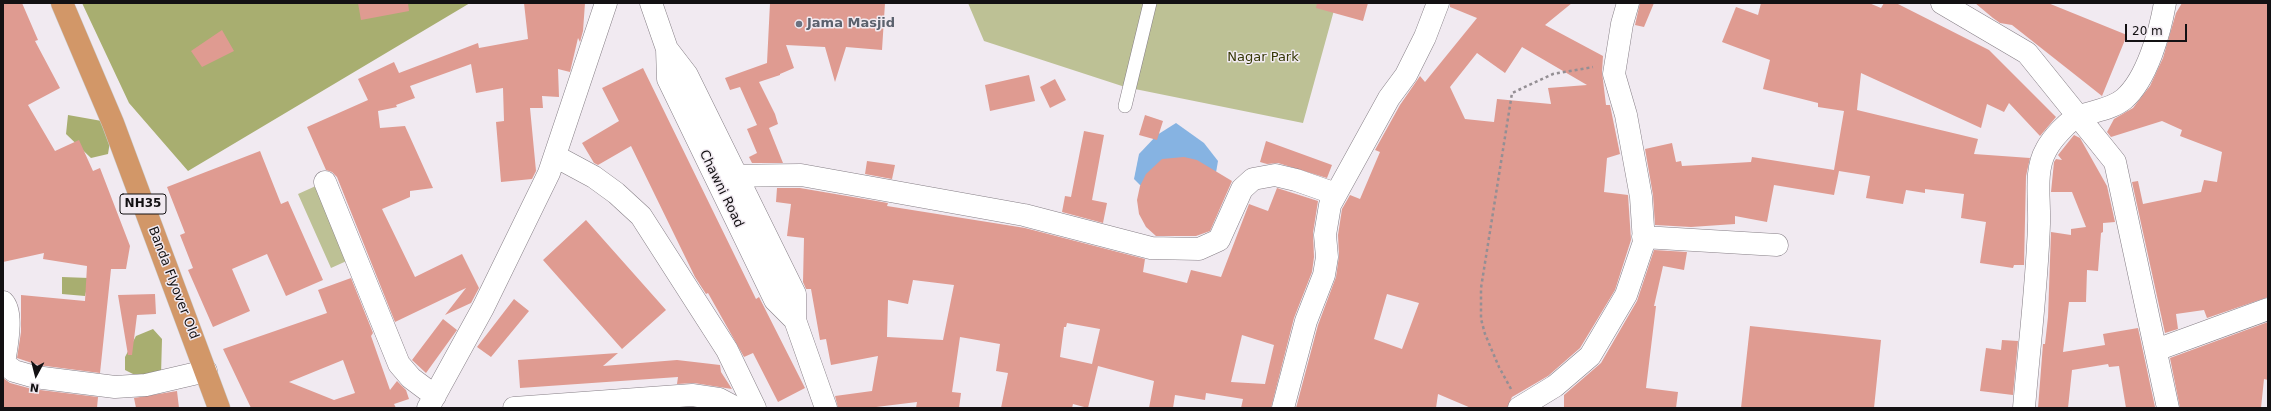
<!DOCTYPE html>
<html>
<head>
<meta charset="utf-8">
<style>
	body { margin:0 }
	#map { position:relative; width:2271px; height:411px; overflow:hidden; background:#f1eaf1; font-family:"DejaVu Sans",sans-serif }
	canvas { display:block }
	.frame { position:absolute; inset:0; border:4px solid #131113; pointer-events:none }
	.north { position:absolute; left:16px; top:355px; width:40px; height:40px; -webkit-text-stroke:3px #f1eaf1; paint-order:stroke; rotate:187deg; font-size:11px; font-weight:700; line-height:16px; text-align:center; color:#131113 }
	.north::after { content:''; display:block; margin:auto; width:14px; height:18px; background:#131113; clip-path:polygon(50% 0,100% 100%,50% 72%,0 100%) }
	.scale { position:absolute; left:2125px; top:24px; width:62px; height:18px; box-sizing:border-box; border:2px solid #131113; border-top:0; padding-left:5px; font-size:12px; line-height:14px; white-space:nowrap; color:#131113; -webkit-text-stroke:3px #f1eaf1; paint-order:stroke }
</style>
</head>
<body>
<div id="map">
<canvas width="2271" height="411"></canvas>
<div class="frame"></div>
<div class="north">N</div>
<div class="scale">20 m</div>
</div>
<script>
const c = document.querySelector('canvas').getContext('2d');
c.lineJoin = 'round';
function paint(path, color) { c.fillStyle = color; c.fill(path, 'evenodd'); }
function strokePath(path, color, width, dash) { c.strokeStyle = color; c.lineWidth = width; c.lineCap = dash ? 'butt' : 'round'; c.setLineDash(dash || []); c.stroke(path); }
function drawText(font, color, halo, rows, align = 'center') {
  c.font = font + ' "DejaVu Sans",sans-serif'; c.lineWidth = 3; c.setLineDash([]); c.textBaseline = 'middle'; c.strokeStyle = halo; c.fillStyle = color; for (const [text, x, y, turn = 0] of rows) {
    c.save(); c.translate(x, y); c.rotate((+turn || 0) * Math.PI / 180); c.textAlign = isNaN(turn) ? turn : align; if (halo) c.strokeText(text, 0, 0); c.fillText(text, 0, 0); c.restore();
  }
}
const green = new Path2D(`
	M968,3H1336L1303,123L1125,87L984,41Z
	M318,185L351,259L331,268L298,194Z`);
const forest = new Path2D(`
	M82,3H470L188,171L129,103Z
	M68,115L113,123L108,154L91,158L66,134Z
	M62,277L89,278L85,296L62,294Z
	M153,329L162,339L161,375L133,374L125,370V357L136,336Z`);
const water = new Path2D(`
	M1176,123L1204,143L1218,161L1213,190L1142,187L1134,179L1139,154L1157,135Z`);
const building = new Path2D(`
	M3,3H22L38,40L35,41L60,88L28,105L55,151L79,140L93,171L100,168L130,246L126,269H111L100,373L38,365L17,358L21,332V295L85,301L87,266L43,259L44,253L3,262Z
	M358,3H408L409,11L361,20Z
	M524,3H585L583,31L580,42L578,38L570,72L558,69L559,97L542,96L543,108H530L536,171L532,179L501,182L496,122L504,121L503,88L476,93L471,64L410,86L415,98L396,105L397,107L378,111L380,128L405,126L433,188L410,191V197L382,209L415,277L462,254L479,288L471,303L445,315L466,288L395,322L337,177L332,172L326,170L307,127L368,100L358,79L394,62L399,73L478,43L479,48L528,39Z
	M770,3H885L882,50L846,47L835,82L825,47L786,45L794,68L780,74V75L759,82L775,114L778,124L769,128L783,163H752L749,157L757,153L747,129L757,125L740,87L730,90L725,78L767,63Z
	M1317,3H1368L1363,21L1316,8Z
	M1450,3H1572L1545,25L1603,56L1602,72L1606,105H1610L1620,154L1607,158L1604,192L1628,195L1631,240L1615,290L1580,348L1548,376L1512,397L1507,408H1471L1438,394L1436,408H1296L1318,325L1336,277L1339,256L1338,235L1342,209L1350,195L1360,199L1380,152L1375,150L1400,105L1420,76L1425,82L1477,18L1450,7ZM1522,47L1587,85L1548,88L1551,104L1497,99L1494,122L1465,119L1450,87L1477,53L1505,73ZM1387,294L1419,303L1402,349L1374,339Z
	M1640,3H1654L1644,27L1635,25Z
	M1761,3H1869L1881,8L1884,3H1896L1989,50L2056,117L2040,136L2009,103L2004,112L1987,104L1981,128L1861,73L1857,110L1978,139L1974,154L2030,158L2026,176L2024,265H2014L2013,268L1980,263L1986,222L1961,218L1964,194L1925,189V193L1906,190L1903,204L1866,198L1870,176L1839,171L1834,195L1774,185L1767,222L1735,216V224L1691,227L1655,225L1653,195L1645,149L1672,143L1676,162L1681,161L1682,166L1751,162L1752,157L1834,170L1844,111L1818,107V103L1763,89L1770,60L1722,42L1736,7L1758,15Z
	M1975,3H2048L2127,35L2102,96L2012,25L2000,23L1993,18Z
	M2182,3H2268V297L2207,318L2204,310L2176,314L2178,329L2165,333L2132,182L2138,181L2143,204L2201,192L2204,180L2217,182L2222,152L2180,136L2182,130L2162,121L2111,137L2107,132L2114,119L2133,108L2150,86L2163,58L2176,13Z
	M222,30L234,51L202,67L191,51Z
	M643,68L756,299L759,297L805,388L778,402L753,353L744,357L708,293L706,294L695,277L631,146L598,165L594,163L582,143L619,121L602,88Z
	M1029,75L1035,101L990,111L985,85Z
	M1055,79L1066,100L1050,108L1040,87Z
	M1145,115L1163,121L1157,140L1139,135Z
	M1084,131L1104,135L1092,200L1107,203L1103,223L1062,212L1065,196L1071,197Z
	M2074,135L2080,138L2107,186L2115,222L2103,223V232L2101,233L2098,271L2087,270L2086,302H2069L2063,352L2105,345L2103,334L2138,328L2155,407L2126,408L2119,366L2109,367L2108,364L2072,370L2068,408H2038L2043,344H2045L2048,317L2051,232L2071,235V229L2086,227L2072,192H2051L2054,162L2056,159L2062,160L2058,155Z
	M1266,141L1332,165L1327,178L1278,163L1267,164L1260,162Z
	M260,151L281,204L288,201L323,280L286,296L267,254L232,269L250,311L213,327L188,270L193,268L180,235L185,233L167,187Z
	M1184,157L1197,160L1232,181L1210,231L1196,236H1156L1146,227L1139,214L1137,200L1140,186L1146,174L1162,159Z
	M867,161L895,165L892,179L865,174Z
	M777,188H800L888,203L887,206L1025,228L1145,259L1143,272L1187,283L1191,270L1221,277L1249,204L1268,211L1277,188L1318,201L1313,233L1314,257L1312,272L1294,318L1271,408H1241L1243,399L1206,393L1205,400L1175,395L1173,408H1149L1154,381L1098,366L1088,408L1073,404L1072,408H1001L1008,373L996,371L1000,344L960,337L952,392L961,393L959,408H916L917,402L868,408H838L835,396L872,391L878,356L831,365L826,339L820,340L811,289H806L803,282L804,238L787,236L791,204L776,202ZM913,280L954,285L943,340L887,337L888,300L908,304ZM1067,323L1100,329L1092,364L1060,357L1064,327H1066ZM1242,335L1274,345L1265,384L1231,382Z
	M586,220L666,310L622,349L543,260Z
	M1654,250L1687,252L1684,270L1663,266L1654,306H1656L1646,388L1678,392L1676,408H1564V395L1601,363L1637,301Z
	M351,278L373,333L371,336L390,390L397,381L406,390L409,399L394,404L396,408H251L223,349L327,313L318,290ZM343,360L355,393L334,400L289,382Z
	M155,294L156,314L137,315L132,355H128L118,295Z
	M514,299L529,311L491,357L477,347Z
	M443,319L457,330L426,373L412,360Z
	M2268,322V380L2264,379L2261,408H2180L2170,358Z
	M1750,326L1881,340L1874,408H1741Z
	M2002,340L2018,341L2013,395L1980,391L1986,348L2001,350Z
	M618,353L603,366L677,360L720,365L721,372L732,389L694,383L677,384L678,377L520,388L518,360Z
	M3,378L10,383L32,389L98,397L97,408H3Z
	M177,391L179,408H136L134,398Z`);
const path = new Path2D(`
	M1511,389L1499,367L1485,334L1481,319V288L1512,93L1553,74L1593,67`);
const service = new Path2D(`
	M1125,106L1150,3`);
const minor = new Path2D(`
	M1942,3L2027,53L2115,162L2168,408
	M555,156L594,177L616,193L641,216L727,350L755,408
	M718,176L801,175L1024,215L1151,248L1199,249L1219,240L1242,189L1253,179L1275,175L1296,180L1336,194
	M325,182L399,364L411,378L435,396
	M1643,237L1777,245
	M3,302C14,313 6,348 4,364
	M2156,350L2268,309
	M3,363L14,371L35,377L115,387L146,385L206,371
	M428,408L483,308L549,173L606,3
	M1283,408L1306,321L1324,275L1327,257L1325,235L1330,205L1389,98L1406,75L1425,37L1438,3
	M1519,408L1555,386L1590,356L1626,295L1644,242L1641,197L1626,115L1614,74L1622,24L1628,3
	M2024,408C2029,347 2037,285 2039,224C2040,200 2034,171 2046,150C2051,140 2069,119 2080,116C2094,111 2112,109 2124,99C2147,79 2160,32 2165,3`);
const tertiary = new Path2D(`
	M651,3L667,49L668,79L775,300L795,320
	M667,49L687,75L795,294V320L826,408
	M514,408L692,395L719,399L736,408`);
const trunk = new Path2D(`
	M62,3L113,123L219,408`);
const markers = [
	[799,24,4,"#6b7280"]
];
const shields = [
	[143,204,46]
];
const shieldNames = [
	["NH35",143,204]
];
const worshipNames = [
	["Jama Masjid",807,24]
];
const parkNames = [
	["Nagar Park",1263,58]
];
const streetNames = [
	["Chawni Road",721,189,64],
	["Banda Flyover Old",173,283,69]
];
paint(green, '#bdc195');
paint(forest, '#a8ae70');
paint(water, '#86b3e2');
paint(building, '#df9b91');
strokePath(service, '#867f86', 14);
strokePath(minor, '#867f86', 23);
strokePath(tertiary, '#867f86', 23);
strokePath(trunk, '#cbcbcb', 23);
strokePath(path, '#948f94', 2.5, [3, 3]);
strokePath(service, '#fff', 13);
strokePath(minor, '#fff', 22);
strokePath(tertiary, '#fff', 22);
strokePath(trunk, '#d29768', 22);
for (const [x, y, r, color] of markers) { const dot = new Path2D(); dot.arc(x, y, r, 0, 2 * Math.PI); c.fillStyle = color; c.fill(dot); strokePath(dot, '#f1eaf1', 1.5); }
for (const [x, y, w] of shields) { const box = new Path2D(); box.roundRect(x - w / 2, y - 10, w, 20, 3); c.fillStyle = '#f1eaf1'; c.fill(box); strokePath(box, '#131113', 1); }
drawText('bold 12px', '#131113', null, shieldNames);
drawText('bold 13px', '#5b616d', '#f1eaf1', worshipNames, 'left');
drawText('13px', '#363806', '#f1eaf1', parkNames);
drawText('13px', '#131113', '#f1eaf1', streetNames);
</script>
</body>
</html>
